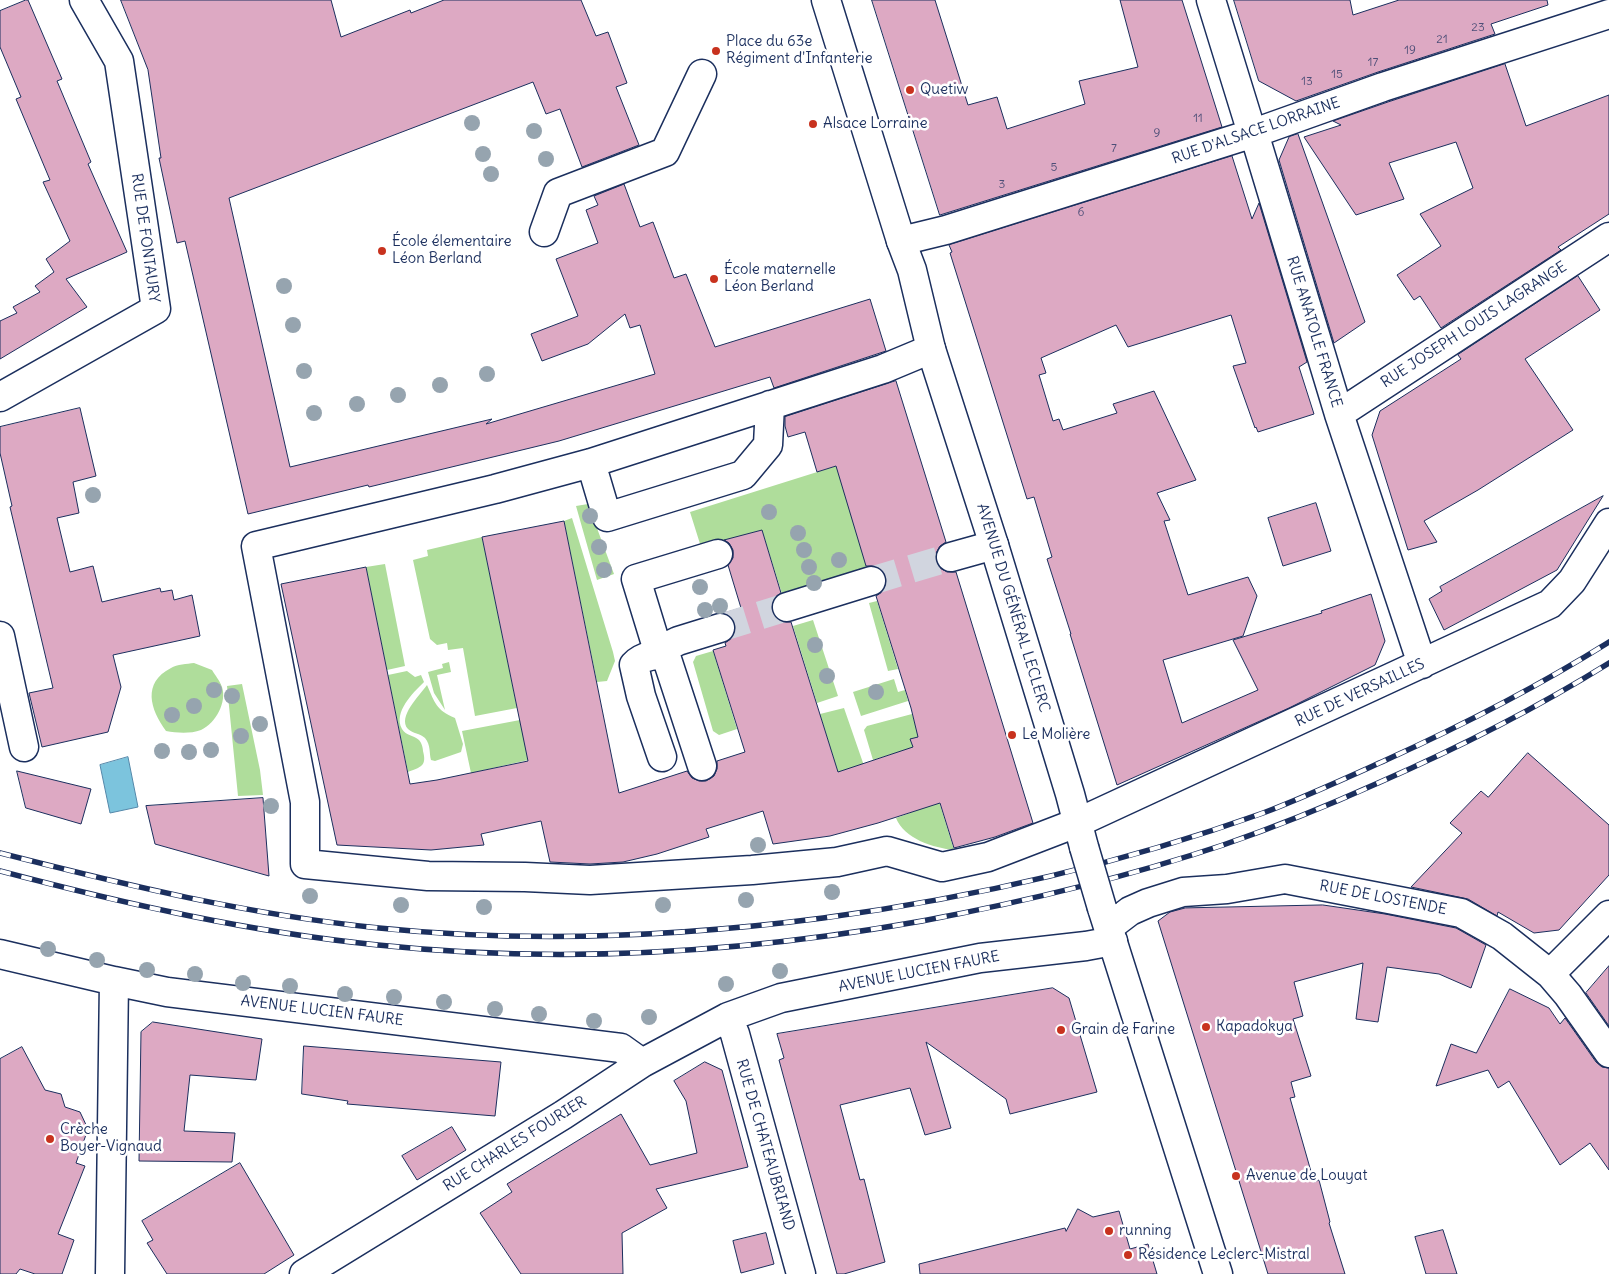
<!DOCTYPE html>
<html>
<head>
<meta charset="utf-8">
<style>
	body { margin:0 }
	canvas { display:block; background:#fff }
</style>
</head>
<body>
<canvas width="1609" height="1274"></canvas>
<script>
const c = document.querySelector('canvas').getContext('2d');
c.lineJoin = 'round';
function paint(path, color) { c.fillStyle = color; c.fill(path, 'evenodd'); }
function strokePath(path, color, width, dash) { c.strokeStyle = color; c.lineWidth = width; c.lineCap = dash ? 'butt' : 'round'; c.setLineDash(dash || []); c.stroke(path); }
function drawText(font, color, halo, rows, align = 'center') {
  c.font = font + ' Delius,sans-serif'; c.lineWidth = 5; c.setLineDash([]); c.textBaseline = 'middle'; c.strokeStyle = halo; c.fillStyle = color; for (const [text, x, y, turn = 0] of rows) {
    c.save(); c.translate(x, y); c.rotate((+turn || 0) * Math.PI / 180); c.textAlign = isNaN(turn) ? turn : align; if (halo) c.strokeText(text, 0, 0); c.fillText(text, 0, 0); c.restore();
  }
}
const green = new Path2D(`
	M849,462V507L868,571L783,597L762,530L701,547L690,512Z
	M588,504L614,574L597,580L576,506Z
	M572,518L613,652L615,661L607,681L597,682L564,521Z
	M482,537L517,708L475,716L463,648L448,650L447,643L437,645L430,639L413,560L428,556L427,550Z
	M385,564L405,666L387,670L366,567Z
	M877,601L898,669L888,671L869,603Z
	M813,620L838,696L817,703L793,626Z
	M713,651L737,729L719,735L713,731L693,662L696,656Z
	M449,662L451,672L437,675L445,710L434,693L428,672L443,668L442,664Z
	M194,663L212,670C215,675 220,681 222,687C227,702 216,723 201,730C190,734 177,733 166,731C150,709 142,683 171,668C177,664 187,664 194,663Z
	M407,671L415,677L421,675L424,682C413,693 393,712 402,729C406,736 414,735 419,740C421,742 423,747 423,751C427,766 421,767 408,772L388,675Z
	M894,679L898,692L905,690L908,701L861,716L853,692Z
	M242,684L260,770L263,795L238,796L227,686Z
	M427,685C435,703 436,710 455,718L463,744L461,752L435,761L431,760C429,753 431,745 425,738C420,733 413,734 408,729C397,717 420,695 427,685Z
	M844,708L870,783L844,792L820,714Z
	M912,714L954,850C934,848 904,839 896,818L910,813L892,754L873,760L864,730L867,726Z
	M520,720L528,760L471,773L462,731Z`);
const water = new Path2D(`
	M128,757L138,807L110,813L100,765Z`);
const building = new Path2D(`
	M26,0H28L62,79L57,81L91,162L88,164L127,252L66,279L87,307L0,359V321L17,313L13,307L40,292L35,286L54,272L46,259L70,241L43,182L50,180L16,99L21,97L0,47V11Z
	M121,0H331L341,37L410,10L411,13L444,0H581L596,36L608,32L627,83L616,87L639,145L582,167L560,109L546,114L533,82L229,198L290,467L492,419L486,424L655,374L640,325L630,328L625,314L588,344L542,361L531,334L578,316L556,259L598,243L586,210L598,205L594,196L624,184L640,227L653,222L674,278L686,274L715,347L870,299L886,351L774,388L770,377L559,441L369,487L368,485L248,514L185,241L177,243L159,158H161L148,70Z
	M872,0H935L968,105L997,97L1007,129L1085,104L1079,81L1138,67L1120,0H1182L1222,127L940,215Z
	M1234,0H1350L1353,15L1399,0H1547L1548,5L1491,24L1495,34L1378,72L1296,101L1259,81Z
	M1505,64L1526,126L1609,95V214L1558,247L1561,250L1441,328L1420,296L1414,300L1397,275L1441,246L1420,214L1473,188L1456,142L1389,163L1404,199L1356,215L1304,137L1341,125L1333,121L1388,102Z
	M1298,134L1365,322L1334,343L1279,160L1289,137Z
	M1232,156L1252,219L1259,203L1307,362L1299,367L1314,414L1258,432L1256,427L1255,428L1233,366L1246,363L1231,315L1128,347L1116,325L1041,358L1046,373L1039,375L1053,421L1059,419L1063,430L1117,413L1113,404L1154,391L1196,480L1157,493L1170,520L1164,521L1188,595L1248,577L1257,596L1243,636L1163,660L1182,723L1258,690L1233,640L1322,613L1321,611L1371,594L1385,641L1375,665L1289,708L1117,785L1070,634H1071L1047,559L1052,557L1034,497L1027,499L950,253L952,252L949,245Z
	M1578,276L1600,310L1525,359L1573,430L1478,490L1424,521L1437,542L1408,550L1372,435L1380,411L1461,359L1458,355Z
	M896,381L946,542L940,546L936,553V562L940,568L947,572H956L1033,823L995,837L954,848L940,803L878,823L830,836L773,844L763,811L706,829L709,837L657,854L623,862L590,864L550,862L541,821L481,834L484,845L431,850L337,845L281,584L366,567L410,784L437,780L528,761L482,537L564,521L619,793L687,771L692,778L699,781H706L714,776L717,769V761L745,752L713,650L726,646L725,643L732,638L735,632V623L730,616L724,613L741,608L728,565L733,558V550L729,543L724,540L762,530L781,593L775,597L772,603V612L777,619L783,622H791L838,772L913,747L910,739L918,737L911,708L876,596L882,592L886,585V576L881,569L875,566H866L836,466L817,472L805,432L788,437L785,426V417Z
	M80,408L96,476L73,482L79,513L57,518L70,572L93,566L102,602L160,588L161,592L172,590L174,600L192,595L200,636L113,655L121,687L108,732L42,747L29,693L53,688L10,507L12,506L0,453V427Z
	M1603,496L1557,570L1444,630L1429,599L1442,591L1440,587Z
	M1316,503L1331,551L1283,566L1268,518Z
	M1528,753L1609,825V875L1559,930L1534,933L1498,912L1497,916L1468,899L1411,887L1462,833L1450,823L1481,791L1488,797Z
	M17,771L91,789L81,824L26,808Z
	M263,798L269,876L155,844L146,806Z
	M1323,905L1385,914L1456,928L1486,945L1471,988L1439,974L1387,967L1378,1022L1356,1019L1363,963L1294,982L1303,1016L1293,1019L1311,1076L1291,1082L1295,1097L1290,1098L1314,1182L1319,1180L1330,1222L1329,1223L1345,1274H1268L1158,921L1170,912L1185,908Z
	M1609,966V1026L1586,993Z
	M1053,988L1069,998L1097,1092L1010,1114L1006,1099L926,1042L951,1128L925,1135L910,1088L840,1105L860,1180L864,1179L885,1262L844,1274H837L779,1060L784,1058L777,1034Z
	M1510,989L1549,1008L1560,1024L1565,1018L1596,1062L1602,1067L1609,1068V1170L1590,1143L1560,1165L1509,1081L1498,1088L1488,1070L1436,1086L1451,1044L1476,1053Z
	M153,1022L262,1039L256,1080L190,1075L184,1131L235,1133L232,1162L139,1161L141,1032Z
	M304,1046L501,1062L495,1116L347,1104L348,1101L302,1094Z
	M22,1047L45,1090L61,1094L65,1107L80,1112L88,1129L76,1163L85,1166L58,1234L74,1240L62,1274H35L20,1269L16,1274H0V1059Z
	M705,1062L722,1070L748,1167L656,1189L667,1208L622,1233L623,1274H521L480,1213L512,1192L507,1184L621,1114L650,1165L697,1153L686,1101L674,1081Z
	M452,1127L466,1150L417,1180L402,1156Z
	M240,1163L294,1255L264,1274H167L147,1243L153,1240L142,1221Z
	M1078,1209L1093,1217L1119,1211L1130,1249L1148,1244L1157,1274H920L919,1264L1065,1228L1066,1231Z
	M1443,1230L1457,1274H1426L1415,1237Z
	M766,1233L774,1264L741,1273L733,1241Z`);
const minorTunnel = new Path2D(`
	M871,581L951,557
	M720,628L787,607`);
const minor = new Path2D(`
	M1211,0L1248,120L1254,133L1339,414L1422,664
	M544,232L558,193L665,152L702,74
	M901,241L946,230L1254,133L1383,87L1609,14
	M931,349L883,369L591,463L495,489L256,546L305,802V864L428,876L525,877L590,880L752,870L837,862L887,851L942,867L988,857L1079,822L1550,604L1572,581L1609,523
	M0,397L156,309L119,61L84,0
	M1339,414L1609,237
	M591,463L607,517L743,475L768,445L770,405
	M951,557L994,545
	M787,607L871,581
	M0,636L24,747
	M659,654L636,579L718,554
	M664,655L670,645L678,641L720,628
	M662,757L641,696L634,665C641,657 659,651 667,659L702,766
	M1109,927L1130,911L1148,903L1183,892L1227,889L1285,879L1461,913L1502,936L1550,974L1568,995L1609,1053
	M0,954L114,981L167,992L621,1048L642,1063
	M1550,974L1609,915
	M728,1017L735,1034L801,1274
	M110,1274L114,981
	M304,1274L563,1115L642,1063L728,1017L781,998L980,958L1086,946L1113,941`);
const major = new Path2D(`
	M826,0L901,241L912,270L931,349L994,545L1070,794L1084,847
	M1102,908L1218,1274`);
const rail = new Path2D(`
	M0,853C125,885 250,915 379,928C526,943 676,937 823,918C972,898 1121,864 1263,813C1305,797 1346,778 1386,760C1463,725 1537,687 1609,642
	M0,871C125,904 250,932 378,945C559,964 743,953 922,921C1023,902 1124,878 1223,845C1275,827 1327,806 1378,783C1458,748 1535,709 1609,663`);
const majorBridge = new Path2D(`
	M1084,847L1102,908`);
const trees = [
	[472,123],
	[534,131],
	[483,154],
	[546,159],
	[491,174],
	[284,286],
	[293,325],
	[304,371],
	[487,374],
	[440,385],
	[398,395],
	[357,404],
	[314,413],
	[93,495],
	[769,512],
	[590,516],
	[798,533],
	[599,547],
	[804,550],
	[839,560],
	[809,567],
	[604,570],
	[814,583],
	[700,587],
	[720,606],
	[705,610],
	[815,645],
	[827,676],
	[214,690],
	[876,692],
	[232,696],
	[194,706],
	[172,715],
	[260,724],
	[241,736],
	[211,750],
	[162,751],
	[189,752],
	[271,806],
	[758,845],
	[832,892],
	[310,896],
	[746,900],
	[401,905],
	[663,905],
	[484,907],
	[48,949],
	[97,960],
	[147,970],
	[780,971],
	[195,974],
	[243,983],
	[726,984],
	[290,986],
	[345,994],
	[394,997],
	[444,1002],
	[495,1009],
	[539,1014],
	[649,1017],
	[594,1021]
];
const markers = [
	[716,51,5,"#c8321e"],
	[910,90,5,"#c8321e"],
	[813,124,5,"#c8321e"],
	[382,251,5,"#c8321e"],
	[714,279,5,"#c8321e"],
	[1012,735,5,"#c8321e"],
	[1206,1027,5,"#c8321e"],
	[1061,1030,5,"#c8321e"],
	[50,1139,5,"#c8321e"],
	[1236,1176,5,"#c8321e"],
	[1109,1231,5,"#c8321e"],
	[1128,1255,5,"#c8321e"]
];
const numberNames = [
	["23",1478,28],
	["21",1442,40],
	["19",1410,51],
	["17",1373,63],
	["15",1337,75],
	["13",1307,82],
	["11",1198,119],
	["9",1157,134],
	["7",1114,149],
	["5",1054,168],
	["3",1002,185],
	["6",1081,213]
];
const poiNames = [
	["Place du 63e",726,42],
	["Régiment d'Infanterie",726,59],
	["Quetiw",920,90],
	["Alsace Lorraine",823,124],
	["École élementaire",392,242],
	["Léon Berland",392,259],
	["École maternelle",724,270],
	["Léon Berland",724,287],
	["Le Molière",1022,735],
	["Kapadokya",1216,1027],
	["Grain de Farine",1071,1030],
	["Crèche",60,1130],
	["Boyer-Vignaud",60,1147],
	["Avenue de Louyat",1246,1176],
	["running",1119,1231],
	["Résidence Leclerc-Mistral",1138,1255]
];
const streetNames = [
	["RUE D'ALSACE LORRAINE",1256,131,-19],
	["RUE DE FONTAURY",145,238,82],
	["RUE JOSEPH LOUIS LAGRANGE",1474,325,-33],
	["RUE ANATOLE FRANCE",1314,332,73],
	["AVENUE DU GÉNÉRAL LECLERC",1013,608,73],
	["RUE DE VERSAILLES",1360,693,-25],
	["RUE DE LOSTENDE",1383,898,11],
	["AVENUE LUCIEN FAURE",919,972,-11],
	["AVENUE LUCIEN FAURE",322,1011,7],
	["RUE CHARLES FOURIER",515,1144,-32],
	["RUE DE CHATEAUBRIAND",765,1145,74]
];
paint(green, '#afdd9b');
paint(water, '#7cc4dd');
strokePath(water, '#58a', 1);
paint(building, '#dda9c3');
strokePath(building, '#1b2f5e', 1);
strokePath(minorTunnel, '#d1d5df', 28, [28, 14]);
strokePath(minor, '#1b2f5e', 31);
strokePath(major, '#1b2f5e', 31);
strokePath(minor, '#fff', 28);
strokePath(major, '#fff', 28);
strokePath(rail, '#1b2f5e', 5.5);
strokePath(rail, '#fff', 4, [11]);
strokePath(majorBridge, '#1b2f5e', 31, []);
strokePath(majorBridge, '#fff', 28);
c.fillStyle = '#96a4af';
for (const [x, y] of trees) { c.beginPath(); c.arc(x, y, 8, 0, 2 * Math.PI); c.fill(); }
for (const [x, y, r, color] of markers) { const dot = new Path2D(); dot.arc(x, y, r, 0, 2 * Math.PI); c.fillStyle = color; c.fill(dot); strokePath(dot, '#fff', 2); }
drawText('12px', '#4c4e77', null, numberNames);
drawText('15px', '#1b2f5e', '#fff', poiNames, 'left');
drawText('15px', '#1b2f5e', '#fff', streetNames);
</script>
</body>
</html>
